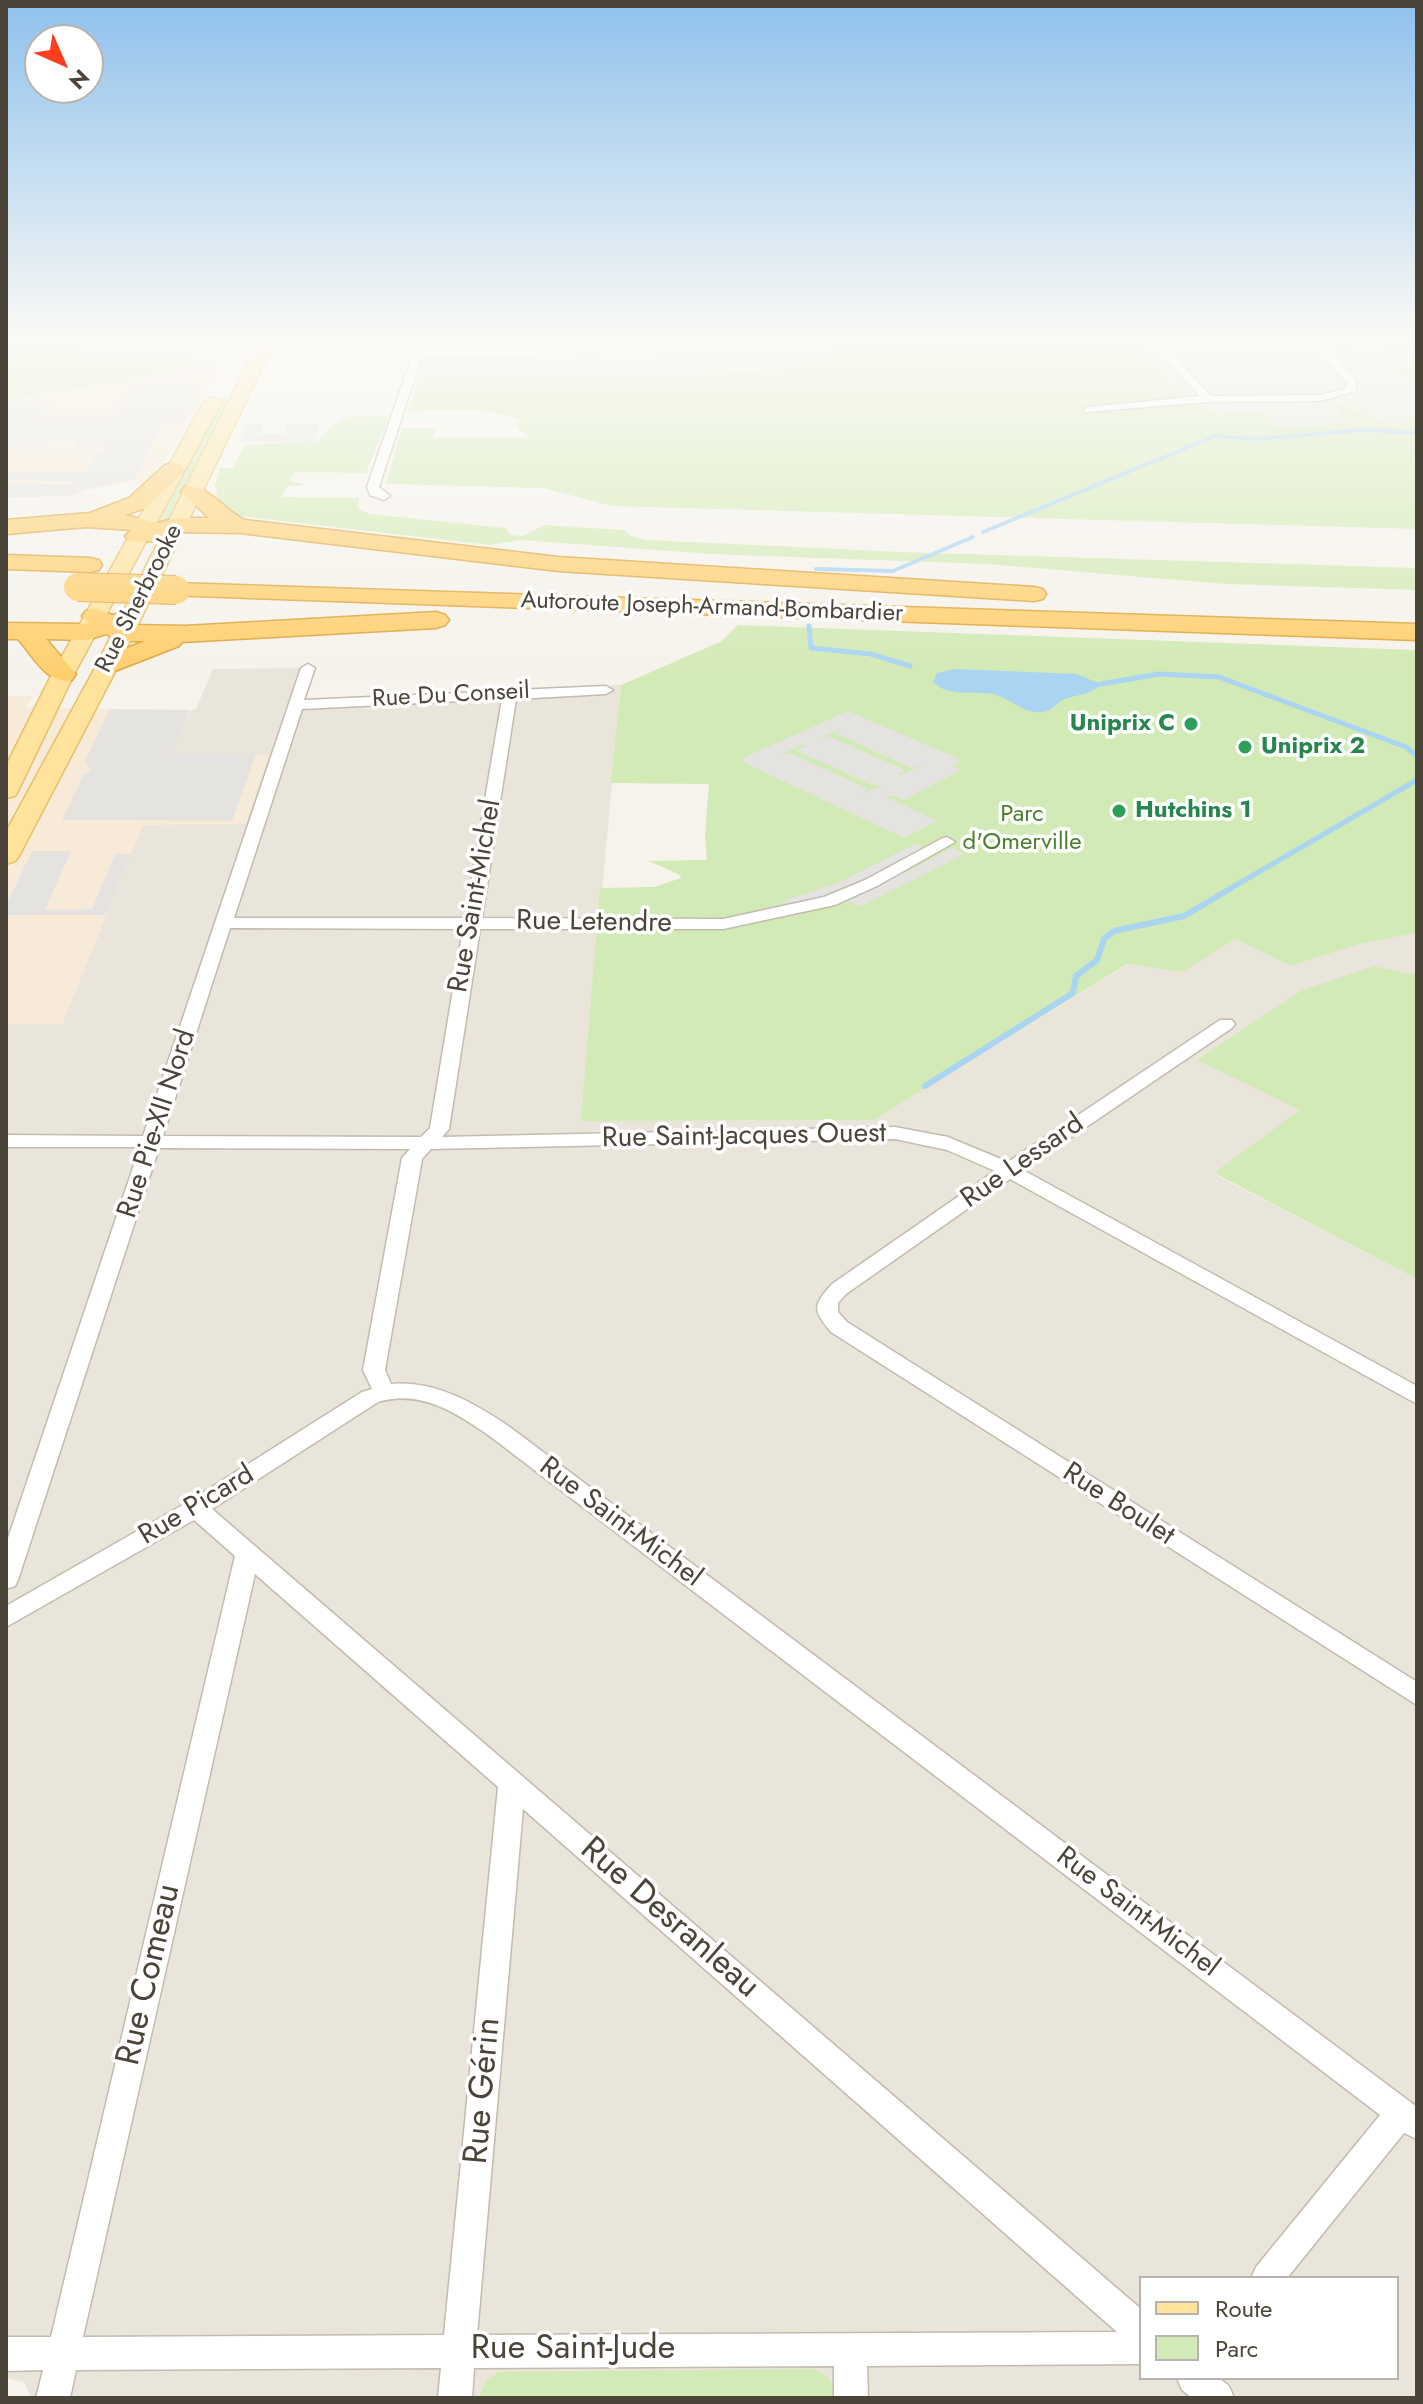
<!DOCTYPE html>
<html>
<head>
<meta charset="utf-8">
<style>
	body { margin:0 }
	#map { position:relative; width:1423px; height:2404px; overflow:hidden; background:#f6f3ec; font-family:Jost,sans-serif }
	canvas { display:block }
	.frame { position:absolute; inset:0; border:8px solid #4b4439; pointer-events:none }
	.legend { position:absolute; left:1139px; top:2276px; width:260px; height:104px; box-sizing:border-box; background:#fff; border:2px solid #b7b4b0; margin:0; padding:10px 14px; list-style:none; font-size:24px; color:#4b4439 }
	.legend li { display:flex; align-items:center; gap:16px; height:40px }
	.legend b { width:40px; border:2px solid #b7b4b0 }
	.north { position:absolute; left:24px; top:24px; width:80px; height:80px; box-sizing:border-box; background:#fff; border:2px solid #b7b4b0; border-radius:50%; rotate:135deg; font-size:22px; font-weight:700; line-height:32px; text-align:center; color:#4b4439 }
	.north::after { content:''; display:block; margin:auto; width:28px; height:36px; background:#fc3f1d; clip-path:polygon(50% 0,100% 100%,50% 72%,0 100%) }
</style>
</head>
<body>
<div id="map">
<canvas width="1423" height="2404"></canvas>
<div class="frame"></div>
<ul class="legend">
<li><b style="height:10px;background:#ffe39c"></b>Route</li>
<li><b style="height:22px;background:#d2eab5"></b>Parc</li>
</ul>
<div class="north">N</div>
</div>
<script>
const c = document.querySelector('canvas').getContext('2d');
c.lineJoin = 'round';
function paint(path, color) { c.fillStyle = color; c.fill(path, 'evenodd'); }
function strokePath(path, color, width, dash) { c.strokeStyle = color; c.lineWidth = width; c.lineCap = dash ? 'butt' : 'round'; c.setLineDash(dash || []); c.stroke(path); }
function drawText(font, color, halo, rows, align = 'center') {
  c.font = font + ' Jost,sans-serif'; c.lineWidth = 7; c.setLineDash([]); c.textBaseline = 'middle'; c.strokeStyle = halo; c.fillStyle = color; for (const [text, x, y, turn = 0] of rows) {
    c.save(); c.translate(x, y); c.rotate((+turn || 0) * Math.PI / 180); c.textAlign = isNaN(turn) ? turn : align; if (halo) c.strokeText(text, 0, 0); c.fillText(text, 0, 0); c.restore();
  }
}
const residential = new Path2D(`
	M415,339H825L827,353L778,372L732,369L705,380L403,381Z
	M1134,339H1324L1335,352L1407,351L1412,354L1399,373L1417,388V413L1396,427L1344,405L1348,423L1275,427L1262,411L1215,414L1180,393Z
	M302,668L290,701L621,685L581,1121L874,1120L1128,964L1183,972L1235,939L1291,966L1363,943L1417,933V973L1410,974L1375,966L1301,1110L1214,1174L1417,1279V2398H835L486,2380L479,2398H31L24,2382L6,2378V1024H62L171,754L192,710L196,709L213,669ZM1141,2278H1397V2378H1141Z`);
const commercial = new Path2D(`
	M75,339H234L198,412L146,487L135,484L136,479L119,485L83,490L76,495L6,498V398L18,399L153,374L175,368L189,357L84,356Z
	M6,696H32L26,708L191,710L172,754H269L246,824L143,825L62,1024H6Z`);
const green = new Path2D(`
	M6,339H75L84,356L191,357C166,383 57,388 18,399L6,398Z
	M825,339H1134L1180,393L1215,414L1263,411L1276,427L1347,423L1336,405H1344L1396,427L1417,413V529L612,506L543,488L386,484L402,428H436L433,438H532L517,428L520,419L480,410L408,411L418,381L705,380L709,371L715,370L778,372L827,353Z
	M1324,339L1372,348L1382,344L1380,339H1417V388L1398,373L1412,354L1407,351L1335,352Z
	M225,395H228C218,429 189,491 170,521L159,522L182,469Z
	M389,415L366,473L294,472L289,481L307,485L288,486L281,497L359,498L358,509L370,514L506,528L510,535L523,536L544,525L624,530L631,536L646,540L902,552L1417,568V590L1225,584L986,564L710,554L521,540L489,545L240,516L218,501L215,485L220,468H233L244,445L318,441L334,424L347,417Z
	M738,625L1417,650V933L1363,943L1291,966L1235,939L1183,972L1127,964L874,1120L581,1121L600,888L654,887L681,878L680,875L649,861L707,860L705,836L709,784L611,783L621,685L722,641Z
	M1375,966L1410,974L1417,973V1279L1214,1173L1300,1110L1197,1060L1301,991Z
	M810,2369C827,2372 834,2381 835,2398H479L486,2380L500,2372Z`);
const parking = new Path2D(`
	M115,339H230L209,344L128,345L120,349L130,352L127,357L90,352L93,345Z
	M279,340H298L295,349L346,350L350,340H409L405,352H286L276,346Z
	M430,361H554L552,369H428Z
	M134,381L203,383L184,423H168L160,431L134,480L83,490L76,495L6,498V483L68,485L76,482L6,479V472H85L97,453L104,451L100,449L102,446H75L78,440H48L44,446H6V398L58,402L43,418H109Z
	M247,424H264L260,434H283L287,424H320L313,442H238Z
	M110,709L191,710L172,754H256L232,821L62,820L84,774L92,772L85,761Z
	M848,711L962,760L953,766L962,770L903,800L892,795L887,797L937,821L904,838L739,760ZM842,728L835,733L912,768L923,765L899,776L898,774L905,770L828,736L817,739ZM801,745L806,746L797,751L875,786L886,784L861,795L868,789L790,753L779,756Z
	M915,844L926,849L845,890L792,907L785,900L835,884Z
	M953,848L965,854L859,907L849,901Z
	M32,851H71L45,910L92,909L115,854H131L106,915H6V906Z`);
const water = new Path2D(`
	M955,669L1076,674L1101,684C1090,696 1075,694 1061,701C1056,704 1052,710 1046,711C1026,717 1011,698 993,694C973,690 949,698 933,682L937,673Z`);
const streamFar2 = new Path2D(`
	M983,532L1215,436L1257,439L1363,430L1417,433
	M816,569L893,571L973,537`);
const streamFar1 = new Path2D(`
	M809,626L811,648L871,654L910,666
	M1101,684L1159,674L1219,677L1406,747L1417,756
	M1226,891L1417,780`);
const stream = new Path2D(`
	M925,1086L1073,993L1076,976L1097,960L1104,939L1114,931L1184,916L1230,889`);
const street = new Path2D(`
	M418,339H428L424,350L709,349L714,352L709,355L422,356L379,487L390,496L384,500L370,495L367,487L412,356L238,357L233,354L238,351L414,350Z
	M1147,339H1158L1211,396L1320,395L1346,389L1347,383L1306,339H1317L1356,380V391L1320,401L1208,402L1085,412L1083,410L1089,407L1200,396Z
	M308,664L315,668L304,700L504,691L510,688L516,690L606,686L613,690L606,694L516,699L482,918L723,919L824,897L865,880L941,839L947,837L955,842L877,886L835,905L723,929H480L449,1129L442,1137L895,1127L948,1137L1008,1162L1220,1020H1232L1235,1024L1232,1028L1023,1170L1417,1386V1404L1010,1179L846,1294L838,1303V1312L847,1322L1417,1682V1705L831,1332C813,1310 812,1306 832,1284L995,1171L947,1150L895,1139L431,1149L422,1159L385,1370L391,1384C434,1380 472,1402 507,1425L1417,2107V2139L1404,2133L1287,2278H1251L1256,2267L1380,2115L491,1437C457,1413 420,1389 378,1402L212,1509L1141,2309V2364L867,2366L868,2398H834V2366L474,2368L472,2398H438L441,2368L76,2370L70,2398H36L43,2370L6,2371V2337H51L235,1556L194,1520L6,1627V1606L188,1502L362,1392L372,1389L363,1370L402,1158L410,1149L159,1148L18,1580L15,1586L6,1589V1544L140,1147H6V1135L143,1136L301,668ZM502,699L465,918H234L302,709ZM230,928L463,929L430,1128L421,1137L163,1136ZM255,1574L498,1787L444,2335L83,2337ZM523,1809L1117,2332L477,2335Z
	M1177,2378H1219L1229,2386L1234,2398H1192L1182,2390Z`);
const primary = new Path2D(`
	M260,339H276L118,666L19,856L15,861L6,864V832L96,666Z
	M213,397L222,402L74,674L18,791L15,796L6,798V766L52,674L204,402Z`);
const highway = new Path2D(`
	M173,463L181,465L184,470L181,475L145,508L125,515L157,523L177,518H209L181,492L184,487C206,482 225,511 245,520L558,557L1034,587L1043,589L1046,594L1043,599L1034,601L558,571L240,533L178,532L172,540C167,541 134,542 129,541L125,536L131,530L87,527L6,534V520L90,513L129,498L165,465Z
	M6,555L90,558L99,560L102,565L99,570L90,572L6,569Z
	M176,583L1417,624V640L167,595L164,590L167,585Z
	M95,608L112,615L123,612L132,615L136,620L132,625L185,626L436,612L445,615L449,620L445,625L436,628L182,642L179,646L107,674L98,672L94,666L98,660L145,641H122L106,634L87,640L46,639L76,674L72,680C48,686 33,656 18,639H6V623L85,624L89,623L82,616L86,611Z`);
const highwayBridge = new Path2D(`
	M78,587L176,590`);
const markers = [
	[1191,724,8,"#2e9e5b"],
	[1245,747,8,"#2e9e5b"],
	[1119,811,8,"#2e9e5b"]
];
const farStreetnames = [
	["Rue Sherbrooke",140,599,-63],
	["Autoroute Joseph-Armand-Bombardier",712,608,2],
	["Rue Du Conseil",451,696,-3]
];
const farLeisurenames = [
	["Uniprix C",1175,724,"right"],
	["Uniprix 2",1261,747],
	["Hutchins 1",1135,811]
];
const farParknames = [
	["Parc",1022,815],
	["d'Omerville",1022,843]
];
const streetNames = [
	["Rue Saint-Michel",476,896,-80],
	["Rue Letendre",594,923,1],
	["Rue Pie-XII Nord",158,1124,-72],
	["Rue Saint-Jacques Ouest",744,1137,-1],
	["Rue Lessard",1023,1162,-35],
	["Rue Boulet",1118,1505,33],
	["Rue Picard",197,1506,-31],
	["Rue Saint-Michel",620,1523,37],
	["Rue Saint-Michel",1137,1913,37]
];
const nearStreetnames = [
	["Rue Desranleau",669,1919,41],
	["Rue Comeau",150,1975,-77],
	["Rue Gérin",484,2091,-85],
	["Rue Saint-Jude",573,2350]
];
paint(residential, '#eae5da');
paint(commercial, '#f7ead8');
paint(green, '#d2eab5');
paint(parking, '#e5e3e0');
paint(water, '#a9d4f2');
strokePath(streamFar2, '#a9d4f2', 4);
strokePath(streamFar1, '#a9d4f2', 5);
strokePath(stream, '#a9d4f2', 6);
strokePath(street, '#c2bbae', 3);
strokePath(primary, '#e6c16a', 3);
strokePath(highway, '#e0a43c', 3);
paint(street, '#fff');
paint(primary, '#ffe39c');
paint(highway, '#ffcf6e');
strokePath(highwayBridge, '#e0a43c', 30, []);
strokePath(highwayBridge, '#ffcf6e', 28);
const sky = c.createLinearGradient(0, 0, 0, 676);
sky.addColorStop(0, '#8fc1ec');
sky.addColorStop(0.5, '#fbfaf6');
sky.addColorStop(1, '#fbfaf600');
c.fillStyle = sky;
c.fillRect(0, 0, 1423, 676);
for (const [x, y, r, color] of markers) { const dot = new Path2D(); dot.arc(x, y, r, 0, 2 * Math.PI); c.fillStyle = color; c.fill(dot); strokePath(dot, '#fff', 3); }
drawText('24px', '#4b4439', '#fff', farStreetnames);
drawText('bold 24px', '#27864d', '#fff', farLeisurenames, 'left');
drawText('24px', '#4a7f2a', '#fff', farParknames);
drawText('28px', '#4b4439', '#fff', streetNames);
drawText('34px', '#4b4439', '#fff', nearStreetnames);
</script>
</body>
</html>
